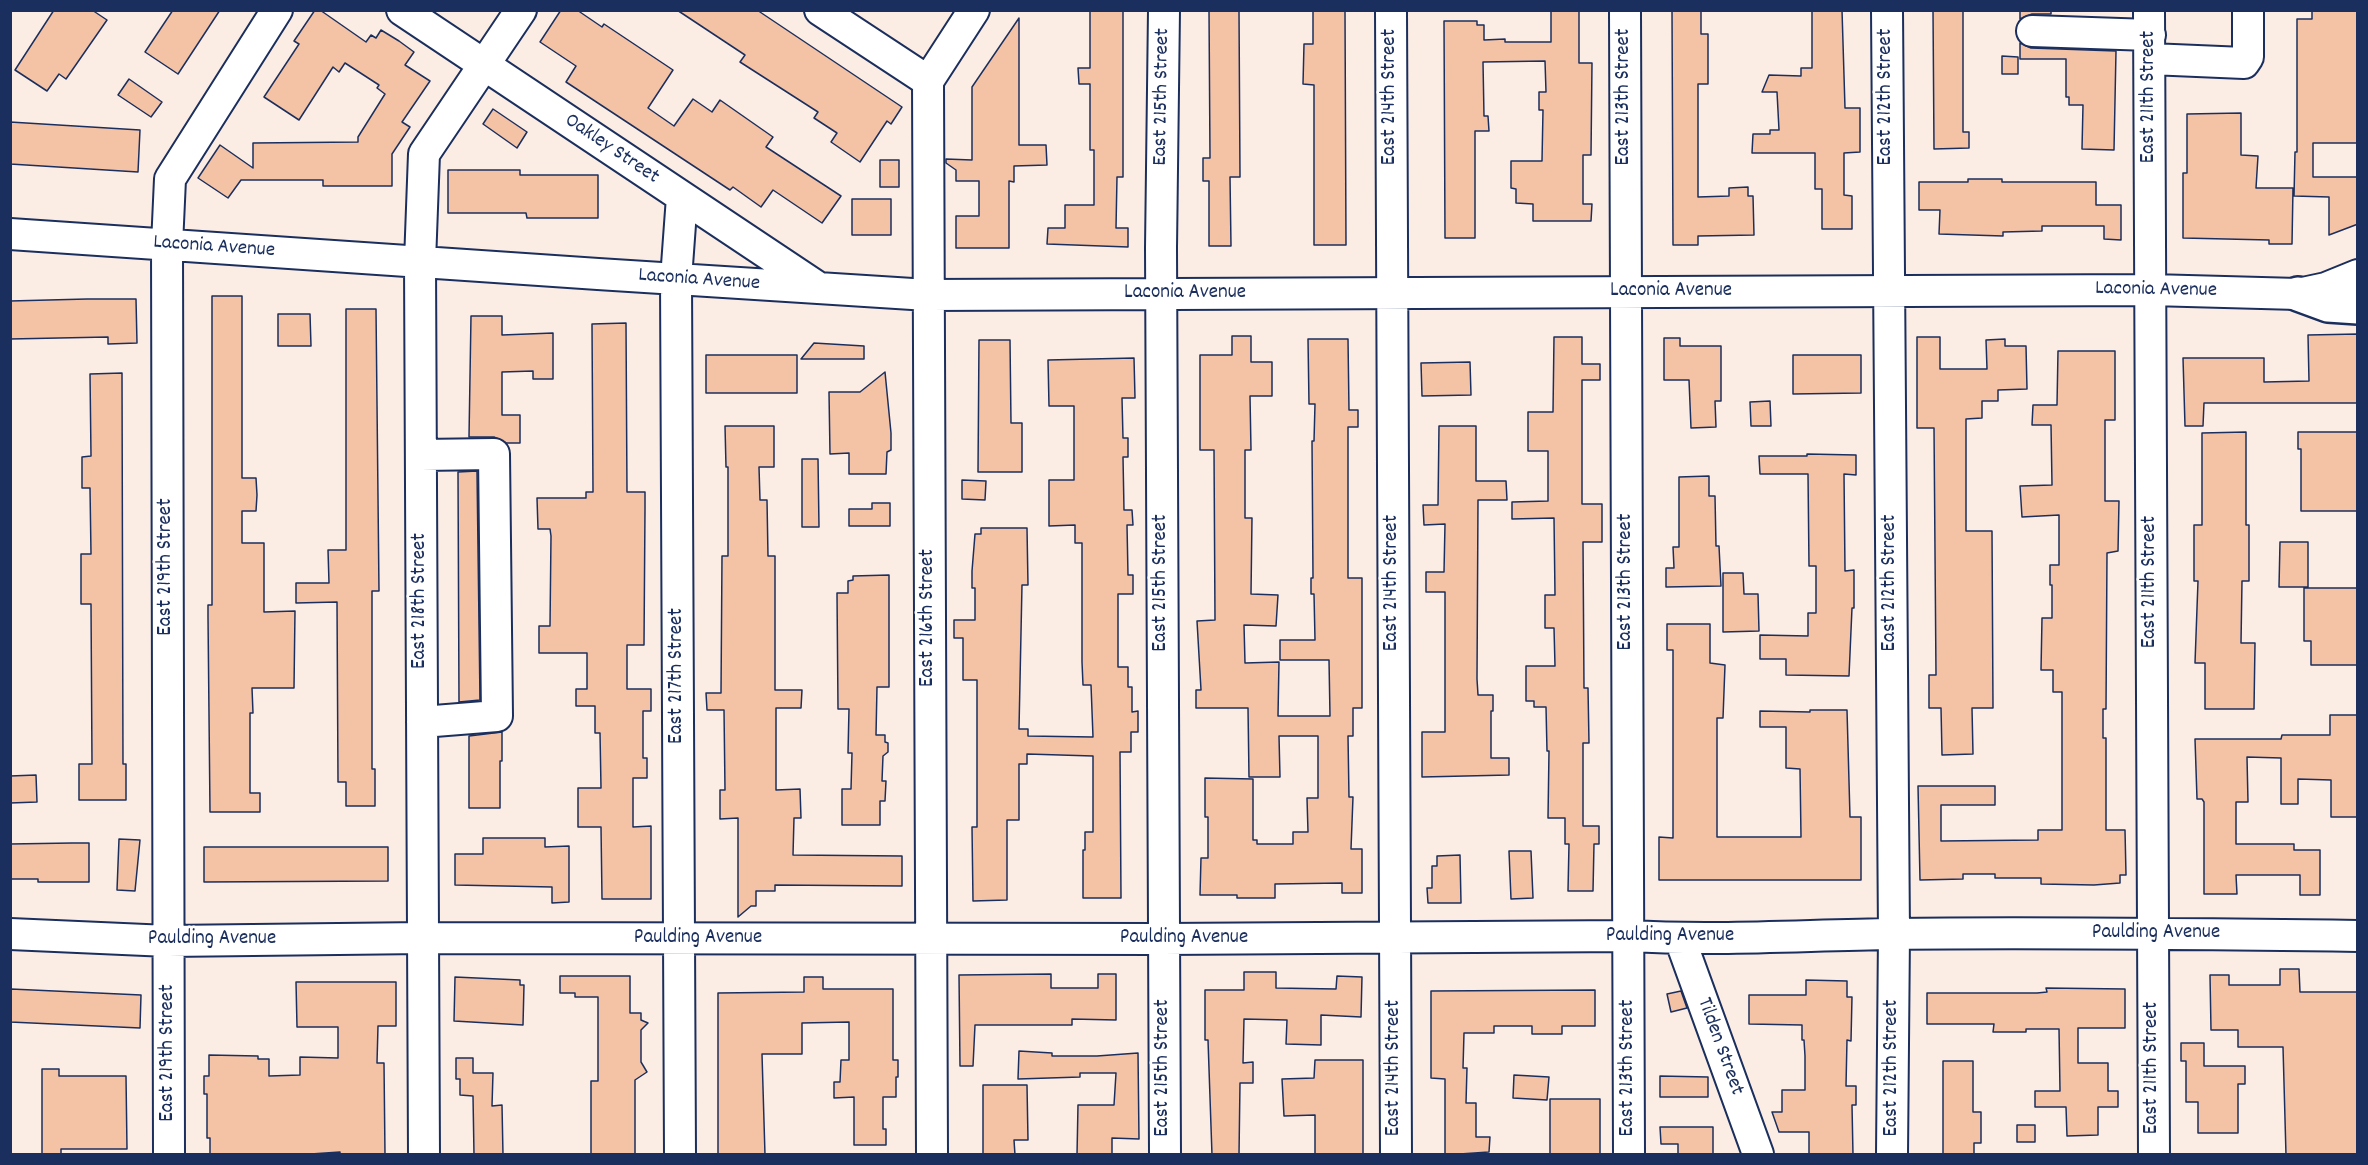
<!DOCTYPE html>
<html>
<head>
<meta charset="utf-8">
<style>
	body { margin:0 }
	#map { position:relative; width:2368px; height:1165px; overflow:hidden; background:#fcede4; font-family:Dekko,sans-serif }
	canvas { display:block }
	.frame { position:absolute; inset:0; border:12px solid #1b2f5e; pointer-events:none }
</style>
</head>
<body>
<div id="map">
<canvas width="2368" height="1165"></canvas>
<div class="frame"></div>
</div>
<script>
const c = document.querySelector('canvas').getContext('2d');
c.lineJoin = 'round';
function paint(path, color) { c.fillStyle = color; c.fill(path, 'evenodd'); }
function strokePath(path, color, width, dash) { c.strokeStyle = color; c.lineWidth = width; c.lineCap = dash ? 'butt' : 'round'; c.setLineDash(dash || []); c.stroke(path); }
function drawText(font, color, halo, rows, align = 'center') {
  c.font = font + ' Dekko,sans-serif'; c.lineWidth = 5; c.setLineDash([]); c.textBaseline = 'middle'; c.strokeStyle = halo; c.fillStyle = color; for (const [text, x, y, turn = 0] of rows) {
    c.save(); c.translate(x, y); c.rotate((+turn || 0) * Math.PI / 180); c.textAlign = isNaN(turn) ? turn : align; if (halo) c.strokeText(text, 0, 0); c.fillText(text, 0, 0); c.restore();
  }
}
const building = new Path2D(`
	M54,10H92L107,20L66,79L59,74L47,91L15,70Z
	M173,10H220L178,74L145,52Z
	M315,10H320L366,42L371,35L376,38L381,30L399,41L414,52L405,65L430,81L402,122L410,127L392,154V186H323V180H241L228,198L198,178L220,145L253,168V143L358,142V137L385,94L377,88L379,85L345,63L339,72L333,67L299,120L264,97L299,44L294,41Z
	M561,10H577L602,27L604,24L673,70L648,108L674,126L693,99L712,112L720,100L773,137L766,147L841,196L822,223L773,190L761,207L733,187L730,190L566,82L576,66L540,42Z
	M677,10H757L902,107L891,124L887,121L860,162L831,142L837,133L814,118L818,112L740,62L745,55Z
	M1090,10H1123V177H1117L1116,228H1128V247L1047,244L1048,228H1065V205H1094V150H1090V84H1079L1078,68H1090Z
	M1209,10H1239L1240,177H1230L1231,246H1209V181H1203V158H1210Z
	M1313,10H1345L1346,245H1314V85L1303,84L1304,44H1313Z
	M1551,10H1579V63H1592L1591,155H1583V204H1592L1591,221H1533V204L1516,203V189L1511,188V161H1542L1543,110H1539V92H1546L1545,61L1483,62L1484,116H1488L1489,131H1475V238H1445L1444,21H1477V25H1484V40L1505,39V42H1551Z
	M1672,10H1701V34H1708V84H1698V197L1729,196V188L1748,187V196H1753L1754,235L1698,236V245H1673Z
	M1812,10H1842L1845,108H1860V152L1844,153V195L1852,196V229H1822V189H1815V153H1752L1753,134H1770V130H1779L1777,92H1762L1769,75L1801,76V68H1812Z
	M1933,10H1963V132H1969V148L1934,149Z
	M2020,10H2051V14H2032L2020,19Z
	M2312,10H2358V143H2313V177H2358V224L2329,235V197L2294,196L2295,152H2297V19H2312Z
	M1019,18V145H1046L1047,165L1014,166V182L1009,181V248H956V216H979V181H956V170L946,163V159L972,160V87Z
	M2020,43L2031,48L2116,51L2114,150L2082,149L2083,105H2069V97H2066V59H2020Z
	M2002,56L2018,57V74H2002Z
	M129,79L162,102L151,117L118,95Z
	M493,109L527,132L517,148L483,124Z
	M2241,113V155L2258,156L2256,188H2293L2292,244H2269V240L2183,238V173H2187V114Z
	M10,122L140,130L138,172L10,164Z
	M880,160H899V187H880Z
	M448,170H520V175H598V218H527L526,213H448Z
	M1968,179H2002V182H2096V205H2121V240L2104,239V226H2042V231L2003,232V236L1939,234L1940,210H1919V182H1968Z
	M852,199H891V235H852Z
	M212,296H242V478H256L257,495L256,511H242V543H264V612L295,611L294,688H252L253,713H250V793H260V812H210L208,617V605H212Z
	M87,299H136L137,343L108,344V337L10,339V301Z
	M346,309H376L379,591H372V769H375V806H346V782H338L337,602L296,603V583H329L328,550H346Z
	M278,314H310L311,346H278Z
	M471,316H502V335L553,333V379H533V371L502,372V415H520V443H506L494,437H469Z
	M626,323L627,492H645V509L644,645H627V689H651V711H643V758H647V778H633V827L651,826V899H602L601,827H578V788H601L600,733H595V706H576V689H587V653H539V626H550L551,536L550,529H538L537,498H586V492H593L592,324Z
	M2358,334V403H2204L2203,426H2185L2183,358H2264V382L2309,381L2308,335Z
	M1232,336H1251V362H1272V396H1250L1251,450H1245V518H1252L1251,594L1278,595L1276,626L1244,625L1245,663L1279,662L1278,716H1330L1329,660H1280V640H1315L1314,594H1311V578H1313L1312,441H1314L1315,404H1309L1308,339H1348L1349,410H1358V427H1348V578H1362V708H1353V736H1348L1349,797H1353L1351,849H1362V893H1342V883L1275,884V898H1237V895H1200L1201,858H1208V817H1205V778L1253,779V840H1257V844H1293V832H1308L1307,798H1318V736H1279L1280,777H1249L1248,708H1196V690H1201L1197,621L1215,620L1214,450H1200V355H1232Z
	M1554,337H1582V364H1600V380H1582V504H1602V542H1583L1584,688H1588L1589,743H1583V826H1599V844H1594L1593,891H1568L1569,844H1565V818H1548L1549,751H1547L1546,707H1534V701H1526V666H1555L1554,628H1545V595H1555L1554,518L1512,519V502L1548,501V451H1528V412H1553Z
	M1917,337H1940V369H1987L1986,340L2005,339V346H2026L2027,389L1998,390V401H1982V418L1966,419V531H1992L1993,708H1972L1973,754L1942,755L1941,708H1929V675H1936L1934,428H1917Z
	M1664,338H1680V346H1721V401H1715L1716,427L1691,428L1689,380H1664Z
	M979,340H1010L1011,423H1022V472H978Z
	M814,343L864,346V359H801Z
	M2058,351H2115V420H2105V501H2119L2118,551L2107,553L2106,709H2103V738H2106V830H2125L2126,875H2120V883L2094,885L2041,884V878H1995V874H1963V879L1920,880L1918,786H1995V805H1941V841L2038,840V830H2062V692H2053V670H2041L2042,618H2052V585H2050V565H2059V515L2022,517L2020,486L2052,485L2051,425H2032L2033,405H2057Z
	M706,355H797V393H706Z
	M1793,355H1861V393L1793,394Z
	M1134,358L1135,398H1122L1123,438H1128V457H1123L1124,510H1132L1133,525H1127L1128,575H1133V594H1118V667H1128V687H1132V712L1138,711V732H1131V752H1120L1121,898H1083V850H1085V832H1093V756L1027,754V764H1019V820H1007V900L973,901L972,827H977V680H963V638H954V620H975V588H972V571L975,534H981V528H1027L1028,585H1022L1019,729H1028V736L1093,737L1091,685H1083L1082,662V543H1075V525L1049,526V480H1074V406H1049L1048,360Z
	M1470,362L1471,395L1422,396L1421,363Z
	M885,372L891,433V450L887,452L886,474H849V453L830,454L829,392H860Z
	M122,373L123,764H126V800H79V764H92L91,604H81V554H91L90,488H82V457L91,456L90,374Z
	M1770,401L1771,426H1751L1750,402Z
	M725,426H774V467H759L760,500H767L768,556H775V690H802L801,708H776V790L800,789L801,818H794L793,855L902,856V886L775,885V891H756V906H751L738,917V818L720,819V790H725L724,710H707L706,693H721L722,556H728V467H726Z
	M1439,426H1476V481H1506L1507,500H1478L1477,679L1478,695H1493V711H1491V758H1509V775L1422,777V732H1445V592H1426V572H1444L1445,524L1424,525L1423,505H1438Z
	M2246,432V525H2249V581H2242L2241,643H2255L2254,709H2205V663H2195L2198,581H2194V525H2202V433Z
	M2298,432H2358V511H2301V449H2298Z
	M1807,454L1856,455V475L1844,474L1845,571L1854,570V608H1852L1849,676L1786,675V659H1760V635L1808,636V613H1816V566H1809L1808,474H1760L1759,456H1807Z
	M802,459H818L819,527H802Z
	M477,471L480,700L459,702L458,472Z
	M1709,476V496H1715L1716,546H1719L1721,586L1666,587V568H1674L1673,547H1679V477Z
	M962,480L986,481L985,500L962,499Z
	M872,503H890V526H849V509H872Z
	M2280,542H2308V587H2279Z
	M1723,573H1743L1744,594H1758L1759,631L1723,632Z
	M889,575V687H877L876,735H885V742L888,743V752L883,756L882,781H886L885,801H880V825H842V789H851L852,753H848L849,709H838L837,593H848V581L853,580V576Z
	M2304,588H2358V665H2311V641H2304Z
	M1667,624H1710V663L1725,665L1723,718H1717V837H1801L1800,769L1786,768V727H1760V711L1810,712V710H1847L1850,817H1861V880H1659V837L1673,838V650H1667Z
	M2330,715H2358V817H2331V780L2298,779V804H2281V758L2247,757L2248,802H2236V844H2294V850H2320V895H2300V875H2236L2237,894H2204V802L2202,799H2197L2195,739H2281L2282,735H2330Z
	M502,732V761H500V808H469V736Z
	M36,775L37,802L10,803V776Z
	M483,838H545V847L569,846V902L552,903V887L455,885V854H483Z
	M119,839L140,840L135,891L117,890Z
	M72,843H89V882H38V879H10V844Z
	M204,847H388V881L204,882Z
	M1509,851H1531L1533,898L1511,899Z
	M1460,855L1461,903H1428L1427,888H1432V866H1437V856Z
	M2280,969H2299L2300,992H2358V1155H2286L2283,1047H2238V1030H2211L2210,975H2229V985H2280Z
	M1244,972H1276V988L1336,989L1337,976L1362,977L1361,1017L1321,1015V1045L1286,1044L1287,1020L1244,1019L1243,1063L1253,1062V1083H1240L1239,1155H1212L1208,1040H1205V990H1244Z
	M1051,974V988H1098V974H1116V1020L1072,1019V1025H975L973,1066H960L959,975Z
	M560,976H630V1013H641V1020L648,1023L641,1030V1062L647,1072L635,1080V1155H591V1081H598V997H575V993H560Z
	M455,977L520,980V985H524L523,1025L454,1021Z
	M804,977H823V989H893V1060H898V1077H896V1097H883V1129H886V1145H854V1097L834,1098V1082H840L841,1060H849V1022L802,1023V1054H762L765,1155H718V993L804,992Z
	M1806,980L1847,981V997H1852L1851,1041L1847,1040L1846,1086H1856V1105H1852L1853,1155H1809V1132H1779L1772,1112H1782V1090H1805V1056L1804,1040H1802V1025L1749,1024V995H1806Z
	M296,982H396V1026H378L377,1063H384L385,1155H340V1152L296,1155H210V1138H207V1094H204V1076H209V1055L258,1056V1059H269V1076L300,1075V1057L338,1058V1027H297Z
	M2046,988L2125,989V1028H2078V1063H2108V1091H2118V1107H2098V1135L2067,1136L2066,1107H2035V1091H2060L2059,1029H2026V1032H1993L1994,1024H1927V993H2037L2047,992Z
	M11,989L141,995L140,1028L10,1022Z
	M1595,990V1026H1562V1034H1532V1026H1494V1033H1464L1463,1068H1467L1466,1103H1476V1137H1490L1489,1152L1445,1155V1079L1431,1078V991Z
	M1681,991L1687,1008L1671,1012L1667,994Z
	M2181,1043H2204V1066H2245V1084H2238V1133H2198V1102H2186V1061H2181Z
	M1019,1051L1052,1053V1056H1097L1138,1053L1139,1139L1112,1138V1155H1077L1078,1105H1114L1116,1073H1080V1077L1018,1079Z
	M456,1058H473V1073H493L492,1106L502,1105L503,1155H474L473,1096L460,1095V1079H456Z
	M1315,1060H1363V1155H1315V1115L1284,1116L1282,1079L1314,1078Z
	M1943,1061H1973V1112H1981V1143H1974V1155H1943Z
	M42,1069H59V1076H126L127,1149H61V1155H42Z
	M1514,1075L1549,1077L1547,1100L1513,1098Z
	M1660,1076L1708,1077V1097H1660Z
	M983,1085H1027L1028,1140H1014L1015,1155H983Z
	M1550,1099H1600V1155H1550Z
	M2017,1125H2035V1142H2017Z
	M1660,1127H1713V1155H1678V1144H1661Z`);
const minor = new Path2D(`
	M402,10L819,288
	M820,10L928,81
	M1164,10L1161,248L1165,1154
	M1391,10L1396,1154
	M1625,10L1629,1154
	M1887,10L1894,934L1892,1154
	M2149,10L2154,1154
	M2032,31L2150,35
	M2150,59L2244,63L2248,57V10
	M928,81L932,1154
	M928,81L974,10
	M10,234L598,274L928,295L2151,290L2298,294L2326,288L2358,275
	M421,455L494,454L497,716L422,722
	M10,934L168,941L423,938L1163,939L1629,936C1717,941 1805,935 1893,934C2048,932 2203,934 2358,936
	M1680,939L1758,1154
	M169,1154L167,245L170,179L277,10
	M424,1154L420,262L424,154L521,10
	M680,1154L676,279L682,197`);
const major = new Path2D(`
	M2298,294L2328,305L2358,307`);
const streetNames = [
	["East 215th Street",1163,97,-89],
	["East 214th Street",1391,97,-90],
	["East 213th Street",1625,97,-90],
	["East 212th Street",1887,97,-90],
	["East 211th Street",2150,97,-90],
	["Oakley Street",611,150,34],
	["Laconia Avenue",214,248,4],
	["Laconia Avenue",699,281,4],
	["Laconia Avenue",2156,291,1],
	["Laconia Avenue",1671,292],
	["Laconia Avenue",1185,294],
	["East 219th Street",167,567,-90],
	["East 213th Street",1627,582,-90],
	["East 211th Street",2151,582,-90],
	["East 215th Street",1162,583,-90],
	["East 214th Street",1393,583,-90],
	["East 212th Street",1891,583,-90],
	["East 218th Street",421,601,-90],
	["East 216th Street",929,618,-90],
	["East 217th Street",678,676,-90],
	["Paulding Avenue",2156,934],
	["Paulding Avenue",1670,937],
	["Paulding Avenue",698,939],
	["Paulding Avenue",1184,939],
	["Paulding Avenue",212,940],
	["Tilden Street",1719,1047,70],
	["East 219th Street",169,1053,-90],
	["East 215th Street",1164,1068,-90],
	["East 214th Street",1395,1068,-90],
	["East 213th Street",1629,1068,-90],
	["East 212th Street",1893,1068,-90],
	["East 211th Street",2153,1068,-90]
];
paint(building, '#f4c2a5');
strokePath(building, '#1b2f5e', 1.5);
strokePath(minor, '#1b2f5e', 34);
strokePath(major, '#1b2f5e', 38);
strokePath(minor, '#fff', 30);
strokePath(major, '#fff', 33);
drawText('21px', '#1b2f5e', '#fff', streetNames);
</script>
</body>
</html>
